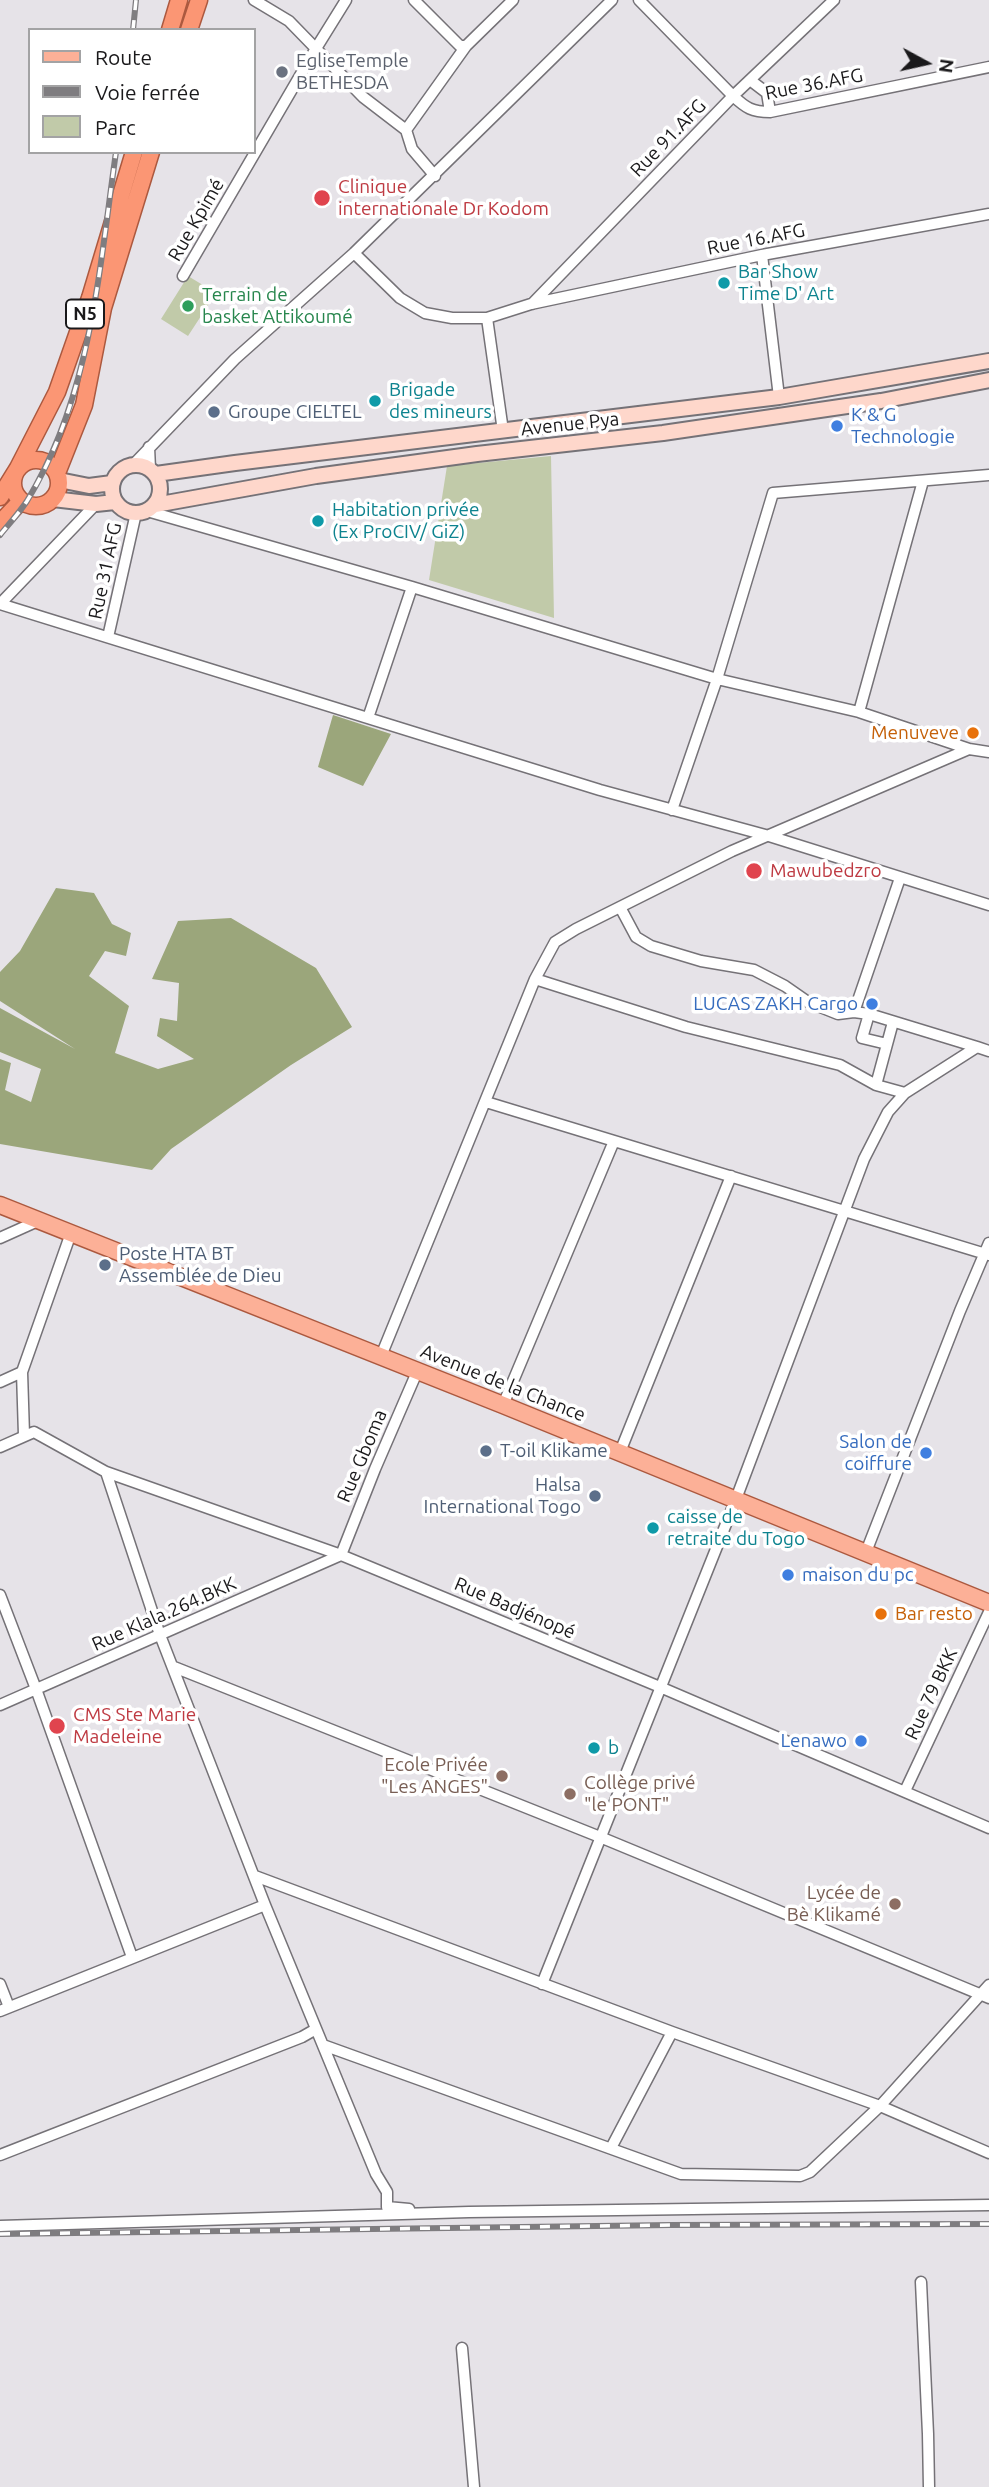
<!DOCTYPE html>
<html>
<head>
<meta charset="utf-8">
<style>
	body { margin:0 }
	#map { position:relative; width:989px; height:2487px; overflow:hidden; background:#e6e3e8; font-family:Ubuntu,sans-serif }
	canvas { display:block }
	.legend { position:absolute; left:28px; top:28px; width:228px; height:126px; box-sizing:border-box; background:#fff; border:2px solid #a3a3a4; margin:0; padding:9px 12px; list-style:none; font-size:21px; color:#1a191b }
	.legend li { display:flex; align-items:center; gap:14px; height:35px }
	.legend b { width:35px; border:2px solid #a3a3a4 }
	.north { position:absolute; left:891px; top:28px; width:70px; height:70px; -webkit-text-stroke:5px #fff; paint-order:stroke; rotate:98deg; font-size:19px; font-weight:700; line-height:28px; text-align:center; color:#1a191b }
	.north::after { content:''; display:block; margin:auto; width:24px; height:32px; background:#1a191b; clip-path:polygon(50% 0,100% 100%,50% 72%,0 100%) }
</style>
</head>
<body>
<div id="map">
<canvas width="989" height="2487"></canvas>
<ul class="legend">
<li><b style="height:9px;background:#fcb097"></b>Route</li>
<li><b style="height:9px;background:#7f7d80"></b>Voie ferrée</li>
<li><b style="height:19px;background:#c1caa9"></b>Parc</li>
</ul>
<div class="north">N</div>
</div>
<script>
const c = document.querySelector('canvas').getContext('2d');
c.lineJoin = 'round';
function paint(path, color) { c.fillStyle = color; c.fill(path, 'evenodd'); }
function strokePath(path, color, width, dash) { c.strokeStyle = color; c.lineWidth = width; c.lineCap = dash ? 'butt' : 'round'; c.setLineDash(dash || []); c.stroke(path); }
function drawText(font, color, halo, rows, align = 'center') {
  c.font = font + ' Ubuntu,sans-serif'; c.lineWidth = 7; c.setLineDash([]); c.textBaseline = 'middle'; c.strokeStyle = halo; c.fillStyle = color; for (const [text, x, y, turn = 0] of rows) {
    c.save(); c.translate(x, y); c.rotate((+turn || 0) * Math.PI / 180); c.textAlign = isNaN(turn) ? turn : align; if (halo) c.strokeText(text, 0, 0); c.fillText(text, 0, 0); c.restore();
  }
}
const green = new Path2D(`
	M188,276L216,293L188,336L161,319Z
	M551,456L554,618L429,580L447,466Z`);
const forest = new Path2D(`
	M333,715L391,734L363,786L318,767Z
	M56,888L94,893L112,924L131,933L126,956L105,951L89,976L129,1006L115,1053L158,1069L194,1059L157,1036L160,1018L177,1021L179,983L152,979L178,921L231,918L316,968L352,1027L291,1065L171,1149L152,1170L0,1144V1059L11,1063L5,1090L31,1102L41,1069L0,1052V1008L75,1049L0,1001V972L20,951Z`);
const minor = new Path2D(`
	M254,0L289,21L363,97L406,130L412,149L435,176
	M414,0L460,46H466
	M639,0L733,96C746,108 752,112 770,112L989,67
	M750,80L767,93L770,112
	M406,130L466,46L513,0
	M354,253L400,298L425,313L452,318H487L531,304L762,255L989,214
	M762,255L779,397
	M183,276L315,50L346,0
	M532,304L733,96L834,0
	M487,318L503,431
	M149,447L150,469
	M133,465L235,359L354,253L612,0
	M147,511L412,587L717,679L859,712L969,749L989,752
	M0,604L600,790L769,836L989,905
	M0,604L96,504
	M108,637L136,513
	M859,712L923,481
	M368,718L412,587
	M672,810L717,679L773,493L989,475
	M620,907L636,937L651,946L701,961L754,970L785,986L808,1002L838,1014L854,1012L869,1014L977,1047
	M535,979L686,1027L840,1065L876,1085L905,1093
	M854,1012L900,878
	M869,1014L862,1038L887,1044
	M876,1085L893,1022
	M486,1102L989,1255
	M0,1238L40,1220
	M381,1356L535,979L555,942L576,929L732,851L969,749
	M0,1382L22,1372
	M503,1405L614,1141
	M24,1435L22,1372L71,1233
	M0,1447L34,1432L106,1472L341,1555L660,1687L989,1828
	M620,1452L731,1176
	M106,1472L160,1635L265,1905L376,2174L387,2192V2207L409,2209
	M866,1552L960,1311L989,1243
	M0,1595L36,1689L132,1957
	M174,1667L600,1837L989,1998
	M0,1705L341,1555L375,1469L417,1372
	M905,1791L989,1612
	M255,1876L672,2032L880,2106L989,2153
	M0,1984L9,2007
	M542,1984L736,1499L864,1159L888,1112L905,1093L977,1047L989,1051
	M0,2011L265,1905
	M323,2045L681,2174L800,2176L810,2172L880,2106L989,1985
	M611,2148L672,2032
	M0,2155L302,2037L316,2029
	M0,2226L469,2212L989,2205
	M921,2282L928,2434L929,2487
	M462,2348L474,2487`);
const secondary = new Path2D(`
	M112 489a24 24 0 1 1 48 0a24 24 0 1 1-48 0Z
	M156,474L235,463L779,397L989,361
	M59,480L89,486L112,483
	M53,499L96,504L115,502
	M155,505L316,476L477,454L663,433L881,401L989,380`);
const primary = new Path2D(`
	M0,1205L503,1405L989,1603`);
const trunk = new Path2D(`
	M170,30L179,0
	M189,30L199,0
	M13 483a23 23 0 1 1 46 0a23 23 0 1 1-46 0Z
	M57,473L84,405L103,308L151,152
	M0,497L18,468L57,392L90,298L134,152
	M0,523L21,501`);
const rail = new Path2D(`
	M133,30L136,0
	M0,535C9,524 19,513 27,501C91,396 99,271 116,152
	M0,2234L671,2225L989,2224`);
const markers = [
	[282,72,7,"#6b7280"],
	[322,198,9,"#e0444e"],
	[724,283,7,"#0f9aa8"],
	[188,306,7,"#2e9e5b"],
	[375,401,7,"#0f9aa8"],
	[214,412,7,"#5c6f8a"],
	[837,426,7,"#3f7fe0"],
	[318,521,7,"#0f9aa8"],
	[973,733,7,"#e8710a"],
	[754,871,9,"#e0444e"],
	[872,1004,7,"#3f7fe0"],
	[105,1265,7,"#5c6f8a"],
	[486,1451,7,"#5c6f8a"],
	[926,1453,7,"#3f7fe0"],
	[595,1496,7,"#5c6f8a"],
	[653,1528,7,"#0f9aa8"],
	[788,1575,7,"#3f7fe0"],
	[881,1614,7,"#e8710a"],
	[57,1726,9,"#e0444e"],
	[861,1741,7,"#3f7fe0"],
	[594,1748,7,"#0f9aa8"],
	[502,1776,7,"#8d6e63"],
	[570,1794,7,"#8d6e63"],
	[895,1904,7,"#8d6e63"]
];
const shields = [
	[85,314,38]
];
const shieldNames = [
	["N5",85,314]
];
const worshipNames = [
	["EgliseTemple",296,61],
	["BETHESDA",296,83]
];
const streetNames = [
	["Rue 36.AFG",814,84,-11],
	["Rue 91.AFG",668,138,-46],
	["Rue Kpimé",196,220,-60],
	["Rue 16.AFG",756,239,-11],
	["Avenue Pya",570,424,-6],
	["Rue 31 AFG",105,571,-78],
	["Avenue de la Chance",503,1383,22],
	["Rue Gboma",362,1456,-67],
	["Rue Badjénopé",515,1608,23],
	["Rue Klala.264.BKK",164,1614,-24],
	["Rue 79 BKK",931,1694,-65]
];
const healthNames = [
	["Clinique",338,187],
	["internationale Dr Kodom",338,209],
	["Mawubedzro",770,871],
	["CMS Ste Marie",73,1715],
	["Madeleine",73,1737]
];
const cultureNames = [
	["Bar Show",738,272],
	["Time D' Art",738,294],
	["Brigade",389,390],
	["des mineurs",389,412],
	["Habitation privée",332,510],
	["(Ex ProCIV/ GiZ)",332,532],
	["caisse de",667,1517],
	["retraite du Togo",667,1539],
	["b",608,1748]
];
const leisureNames = [
	["Terrain de",202,295],
	["basket Attikoumé",202,317]
];
const serviceNames = [
	["Groupe CIELTEL",228,412],
	["Poste HTA BT",119,1254],
	["Assemblée de Dieu",119,1276],
	["T-oil Klikame",500,1451],
	["Halsa",581,1485,"right"],
	["International Togo",581,1507,"right"]
];
const shopNames = [
	["K & G",851,415,"left"],
	["Technologie",851,437,"left"],
	["LUCAS ZAKH Cargo",858,1004],
	["Salon de",912,1442],
	["coiffure",912,1464],
	["maison du pc",802,1575,"left"],
	["Lenawo",847,1741]
];
const foodNames = [
	["Menuveve",959,733],
	["Bar resto",895,1614,"left"]
];
const educationNames = [
	["Ecole Privée",488,1765],
	["\"Les ANGES\"",488,1787],
	["Collège privé",584,1783,"left"],
	["\"le PONT\"",584,1805,"left"],
	["Lycée de",881,1893],
	["Bè Klikamé",881,1915]
];
paint(green, '#c1caa9');
paint(forest, '#9ba67b');
strokePath(minor, '#757277', 13);
strokePath(secondary, '#757277', 18);
strokePath(primary, '#ac593f', 19);
strokePath(trunk, '#ac593f', 19);
strokePath(minor, '#fff', 10);
strokePath(secondary, '#fed7cb', 14);
strokePath(primary, '#fcb097', 16);
strokePath(trunk, '#fb9674', 16);
strokePath(rail, '#7f7d80', 6);
strokePath(rail, '#fff', 3.5, [10]);
for (const [x, y, r, color] of markers) { const dot = new Path2D(); dot.arc(x, y, r, 0, 2 * Math.PI); c.fillStyle = color; c.fill(dot); strokePath(dot, '#fff', 2.5); }
for (const [x, y, w] of shields) { const box = new Path2D(); box.roundRect(x - w / 2, y - 14.5, w, 29, 5); c.fillStyle = '#fff'; c.fill(box); strokePath(box, '#1a191b', 2); }
drawText('bold 18px', '#1a191b', null, shieldNames);
drawText('19px', '#5b616d', '#fff', worshipNames, 'left');
drawText('19px', '#1a191b', '#fff', streetNames);
drawText('19px', '#be3a42', '#fff', healthNames, 'left');
drawText('19px', '#0d838f', '#fff', cultureNames, 'left');
drawText('19px', '#27864d', '#fff', leisureNames, 'left');
drawText('19px', '#4e5e75', '#fff', serviceNames, 'left');
drawText('19px', '#366cbe', '#fff', shopNames, 'right');
drawText('19px', '#c56008', '#fff', foodNames, 'right');
drawText('19px', '#785e54', '#fff', educationNames, 'right');
</script>
</body>
</html>
